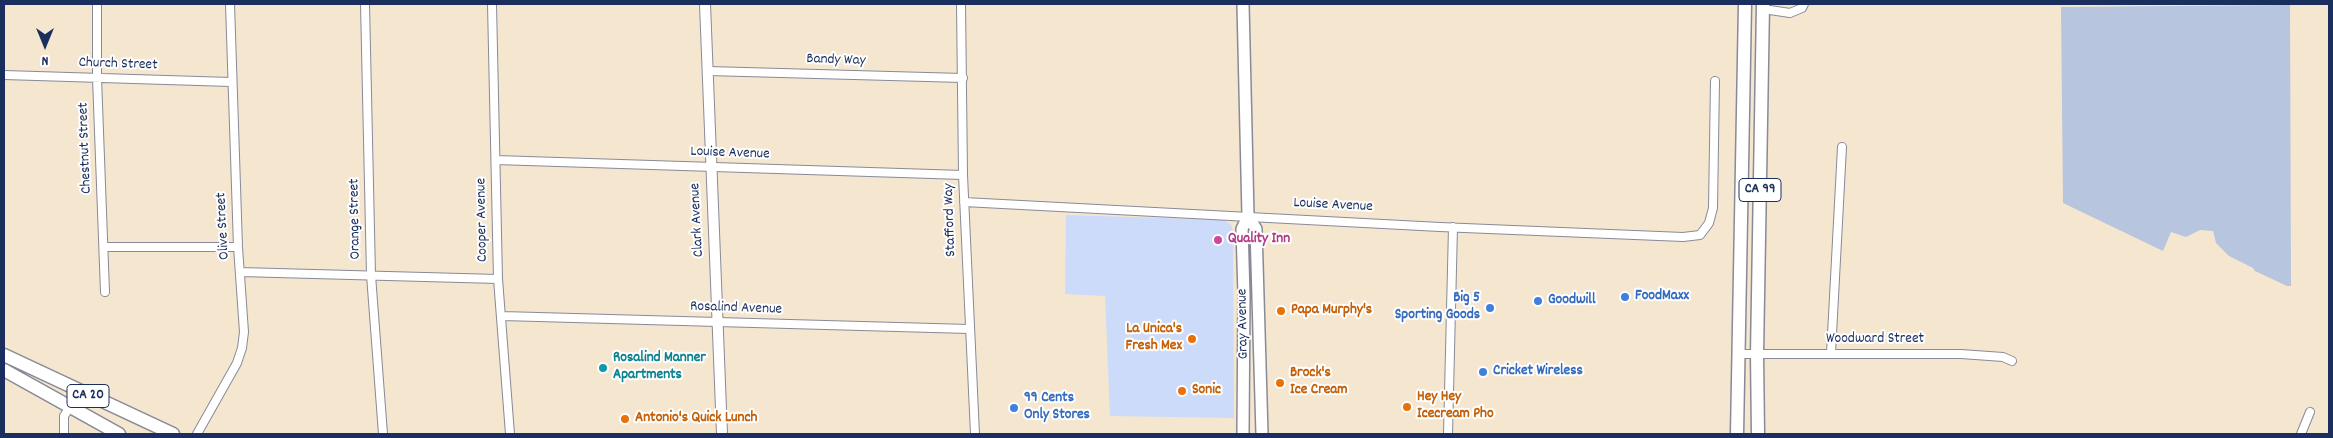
<!DOCTYPE html>
<html>
<head>
<meta charset="utf-8">
<style>
	body { margin:0 }
	#map { position:relative; width:2333px; height:438px; overflow:hidden; background:#f5e6d0; font-family:Dekko,sans-serif }
	canvas { display:block }
	.frame { position:absolute; inset:0; border:5px solid #1b2f5e; pointer-events:none }
	.north { position:absolute; left:20px; top:20px; width:50px; height:50px; -webkit-text-stroke:4px #fff; paint-order:stroke; rotate:180deg; font-size:14px; font-weight:700; line-height:20px; text-align:center; color:#1b2f5e }
	.north::after { content:''; display:block; margin:auto; width:18px; height:22px; background:#1b2f5e; clip-path:polygon(50% 0,100% 100%,50% 72%,0 100%) }
</style>
</head>
<body>
<div id="map">
<canvas width="2333" height="438"></canvas>
<div class="frame"></div>
<div class="north">N</div>
</div>
<script>
const c = document.querySelector('canvas').getContext('2d');
c.lineJoin = 'round';
function paint(path, color) { c.fillStyle = color; c.fill(path, 'evenodd'); }
function strokePath(path, color, width, dash) { c.strokeStyle = color; c.lineWidth = width; c.lineCap = dash ? 'butt' : 'round'; c.setLineDash(dash || []); c.stroke(path); }
function drawText(font, color, halo, rows, align = 'center') {
  c.font = font + ' Dekko,sans-serif'; c.lineWidth = 4; c.setLineDash([]); c.textBaseline = 'middle'; c.strokeStyle = halo; c.fillStyle = color; for (const [text, x, y, turn = 0] of rows) {
    c.save(); c.translate(x, y); c.rotate((+turn || 0) * Math.PI / 180); c.textAlign = isNaN(turn) ? turn : align; if (halo) c.strokeText(text, 0, 0); c.fillText(text, 0, 0); c.restore();
  }
}
const built = new Path2D(`
	M1066,215L1224,220L1231,225L1233,231L1234,418L1110,416L1105,296L1065,294Z`);
const industrial = new Path2D(`
	M2290,5L2291,286H2287L2255,271L2253,268L2229,256L2216,243L2213,231L2200,230L2186,237L2171,232L2163,251L2063,203L2061,7Z`);
const minor = new Path2D(`
	M97,4V78L105,292
	M365,4L371,275L383,434
	M492,4L498,279L510,434
	M961,4L963,175L975,434
	M1763,9L1790,13L1802,8L1804,4
	M708,71L963,78
	M4,75L231,82
	M496,160L963,175
	M964,202L1440,227L1683,237L1700,235L1709,223L1713,208L1715,81
	M104,247H238
	M240,272L498,279
	M502,316L969,329
	M1831,353L1842,147
	M1737,354H1961L2003,357L2012,361
	M64,434V416L70,407
	M197,434L237,363L242,348L244,332L238,247L230,4
	M1448,434L1453,227
	M2301,434L2310,412`);
const tertiary = new Path2D(`
	M705,4L722,434`);
const secondary = new Path2D(`
	M1248,216L1256,229L1262,434
	M1243,434L1244,295L1242,229L1248,216L1243,4`);
const trunk = new Path2D(`
	M4,355L173,434
	M4,370L119,434
	M1737,434L1745,4
	M1758,434L1757,354L1763,4`);
const markers = [
	[1218,240,5,"#d1479c"],
	[1625,297,5,"#3f7fe0"],
	[1538,301,5,"#3f7fe0"],
	[1490,308,5,"#3f7fe0"],
	[1281,311,5,"#e8710a"],
	[1192,339,5,"#e8710a"],
	[603,368,5,"#0f9aa8"],
	[1483,372,5,"#3f7fe0"],
	[1280,383,5,"#e8710a"],
	[1182,391,5,"#e8710a"],
	[1407,407,5,"#e8710a"],
	[1014,408,5,"#3f7fe0"],
	[625,419,5,"#e8710a"]
];
const shields = [
	[1760,190,42],
	[88,396,42]
];
const shieldNames = [
	["CA 99",1760,190],
	["CA 20",88,396]
];
const streetNames = [
	["Bandy Way",836,61,2],
	["Church Street",118,65,2],
	["Chestnut Street",86,148,-92],
	["Louise Avenue",730,154,2],
	["Louise Avenue",1333,206,3],
	["Orange Street",356,219,-91],
	["Cooper Avenue",483,220,-91],
	["Clark Avenue",698,220,-93],
	["Stafford Way",951,220,-92],
	["Olive Street",224,226,-93],
	["Rosalind Avenue",736,309,2],
	["Gray Avenue",1244,324,-91],
	["Woodward Street",1875,340]
];
const hotelNames = [
	["Quality Inn",1228,240]
];
const shopNames = [
	["FoodMaxx",1635,297],
	["Big 5",1480,299,"right"],
	["Sporting Goods",1480,316,"right"],
	["Goodwill",1548,301],
	["Cricket Wireless",1493,372],
	["99 Cents",1024,399],
	["Only Stores",1024,416]
];
const foodNames = [
	["Papa Murphy's",1291,311],
	["La Unica's",1182,330,"right"],
	["Fresh Mex",1182,347,"right"],
	["Brock's",1290,374],
	["Ice Cream",1290,391],
	["Sonic",1192,391],
	["Hey Hey",1417,398],
	["Icecream Pho",1417,415],
	["Antonio's Quick Lunch",635,419]
];
const cultureNames = [
	["Rosalind Manner",613,359],
	["Apartments",613,376]
];
paint(built, '#cbdbf9');
paint(industrial, '#b7c5de');
strokePath(minor, '#888a97', 10);
strokePath(tertiary, '#888a97', 12);
strokePath(secondary, '#888a97', 14);
strokePath(trunk, '#888a97', 15);
strokePath(minor, '#fff', 8);
strokePath(tertiary, '#fff', 10);
strokePath(secondary, '#fff', 11);
strokePath(trunk, '#fff', 12);
for (const [x, y, r, color] of markers) { const dot = new Path2D(); dot.arc(x, y, r, 0, 2 * Math.PI); c.fillStyle = color; c.fill(dot); strokePath(dot, '#fff', 2); }
for (const [x, y, w] of shields) { const box = new Path2D(); box.roundRect(x - w / 2, y - 11.5, w, 23, 4); c.fillStyle = '#fff'; c.fill(box); strokePath(box, '#1b2f5e', 1); }
drawText('bold 14px', '#1b2f5e', null, shieldNames);
drawText('15px', '#1b2f5e', '#fff', streetNames);
drawText('bold 15px', '#b23c85', '#fff', hotelNames, 'left');
drawText('bold 15px', '#366cbe', '#fff', shopNames, 'left');
drawText('bold 15px', '#c56008', '#fff', foodNames, 'left');
drawText('bold 15px', '#0d838f', '#fff', cultureNames, 'left');
</script>
</body>
</html>
